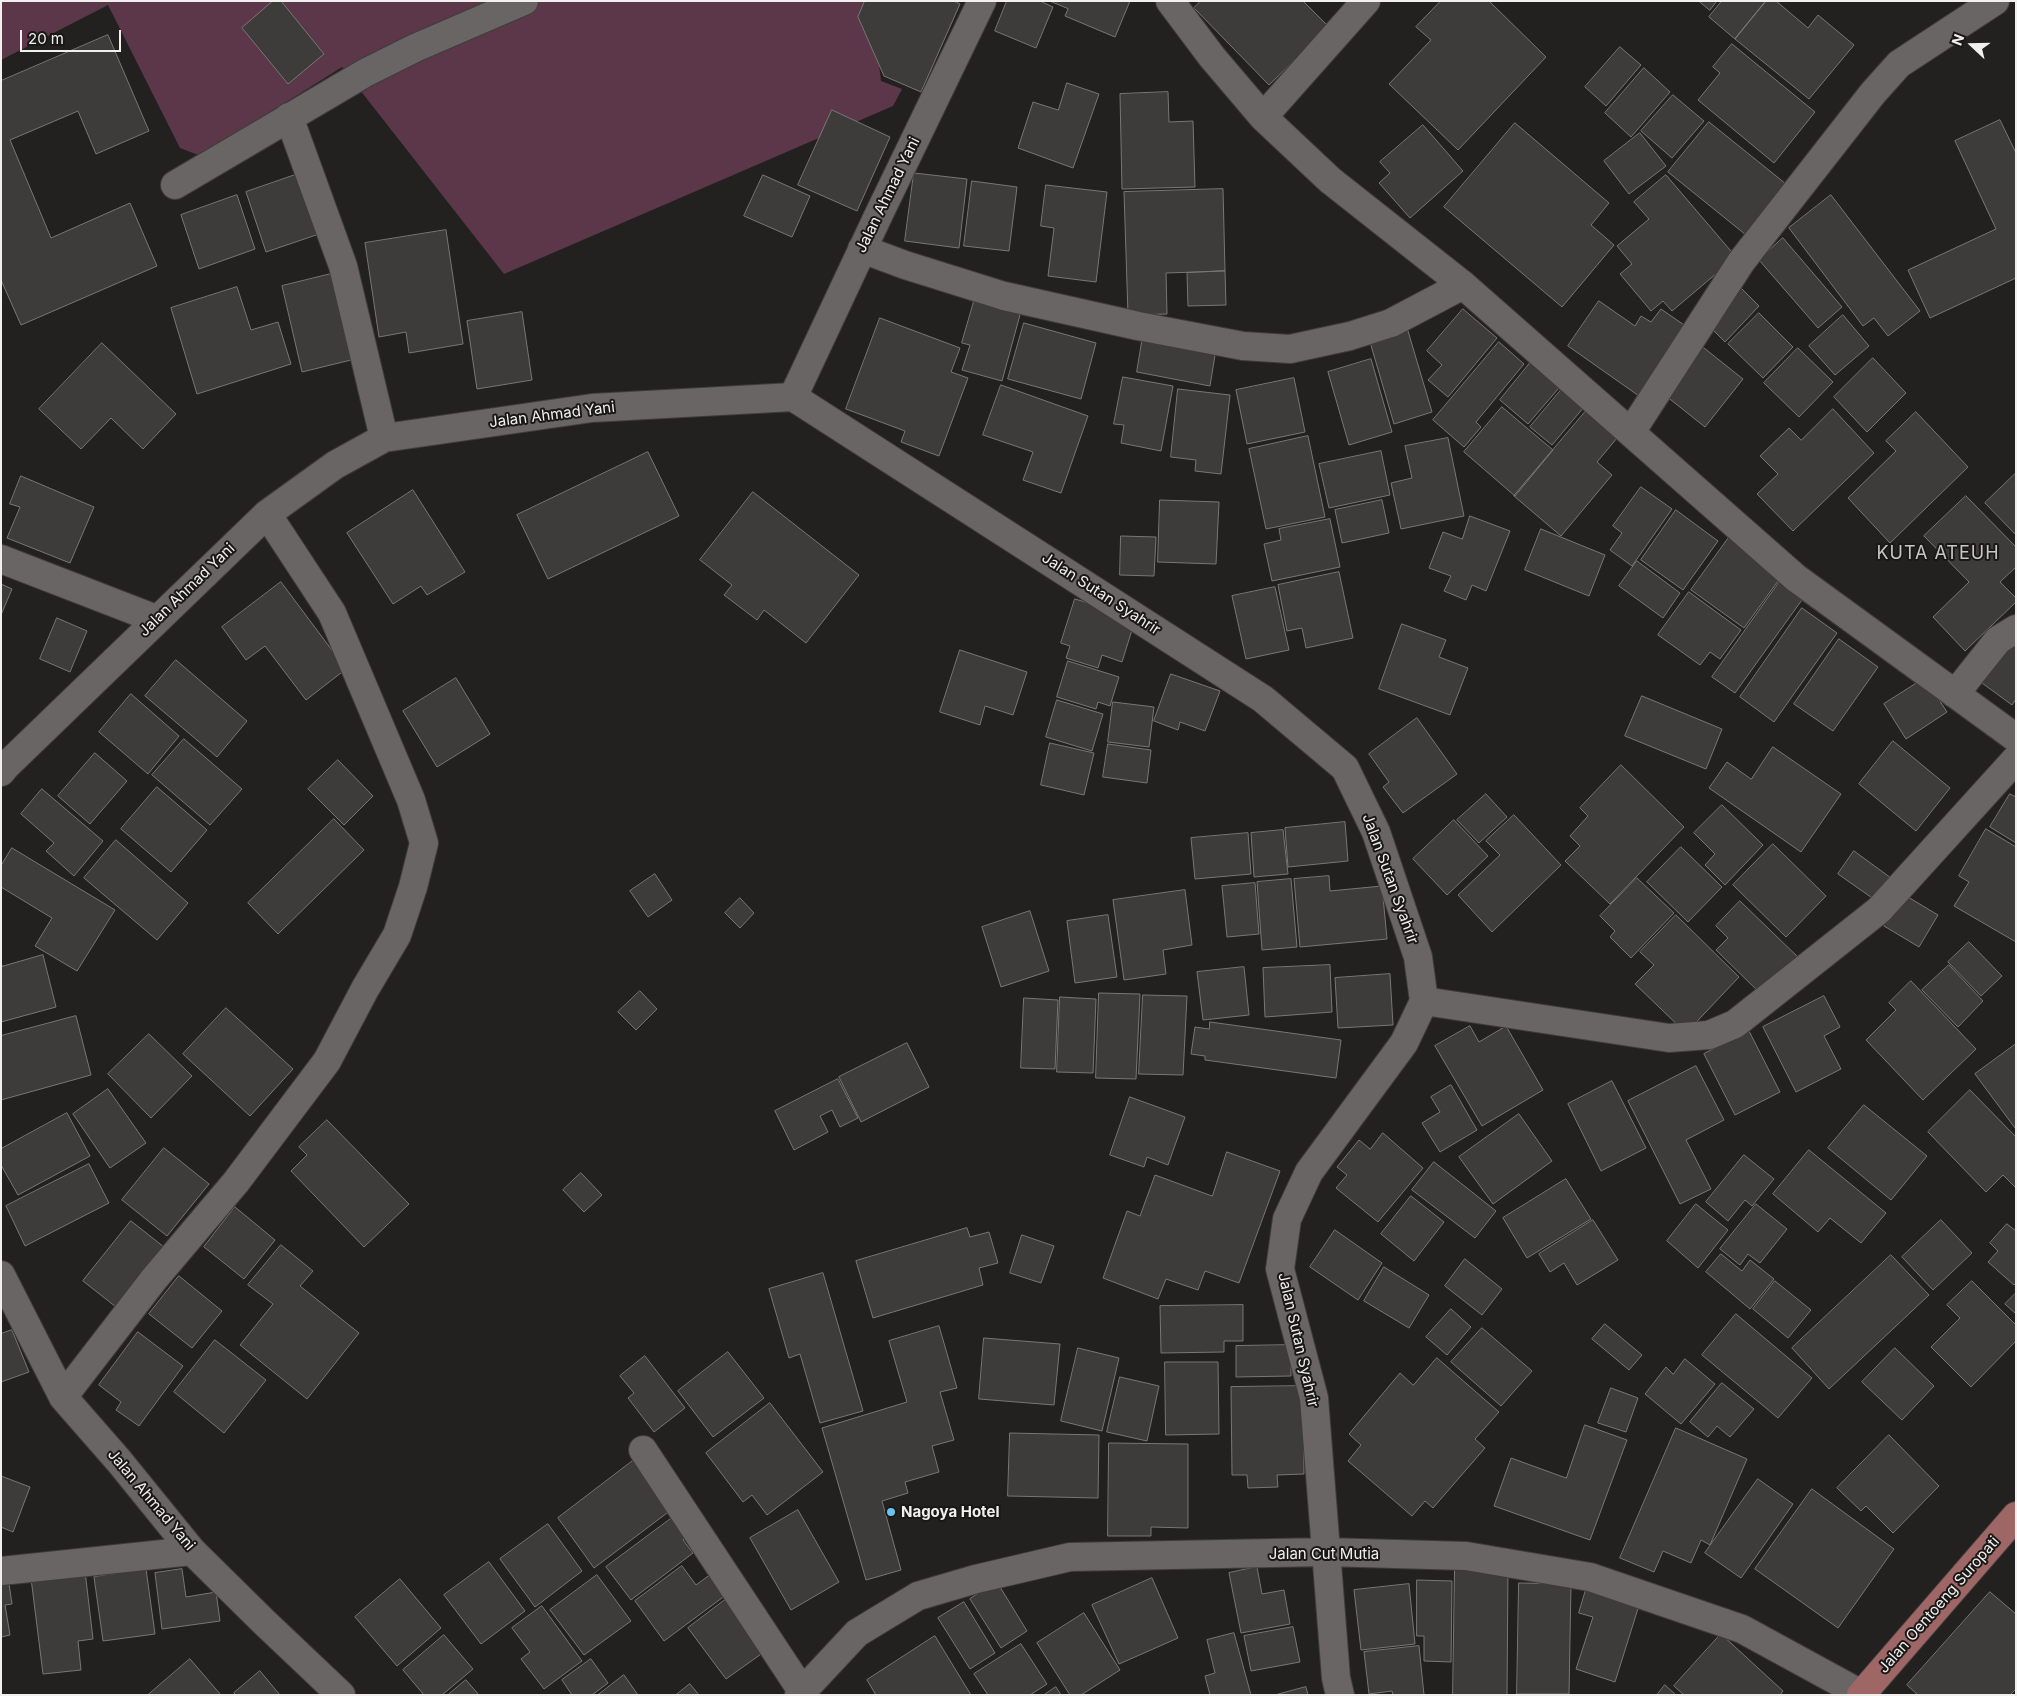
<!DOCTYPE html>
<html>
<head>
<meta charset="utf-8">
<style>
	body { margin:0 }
	#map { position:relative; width:2017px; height:1696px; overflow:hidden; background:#232120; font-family:Inter,sans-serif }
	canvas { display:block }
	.frame { position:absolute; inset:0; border:2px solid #f1f0ef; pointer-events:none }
	.north { position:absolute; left:1947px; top:20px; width:50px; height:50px; -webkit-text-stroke:4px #1a1817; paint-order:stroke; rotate:291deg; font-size:14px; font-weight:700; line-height:20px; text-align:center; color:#f1f0ef }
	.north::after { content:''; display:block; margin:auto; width:18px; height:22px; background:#f1f0ef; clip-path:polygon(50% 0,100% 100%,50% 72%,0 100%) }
	.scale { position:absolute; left:20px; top:30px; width:101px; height:22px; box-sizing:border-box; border:2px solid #f1f0ef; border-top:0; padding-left:6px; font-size:15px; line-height:18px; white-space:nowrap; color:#f1f0ef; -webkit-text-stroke:4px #1a1817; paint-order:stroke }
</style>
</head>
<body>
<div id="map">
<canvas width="2017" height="1696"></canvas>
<div class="frame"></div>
<div class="north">N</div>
<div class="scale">20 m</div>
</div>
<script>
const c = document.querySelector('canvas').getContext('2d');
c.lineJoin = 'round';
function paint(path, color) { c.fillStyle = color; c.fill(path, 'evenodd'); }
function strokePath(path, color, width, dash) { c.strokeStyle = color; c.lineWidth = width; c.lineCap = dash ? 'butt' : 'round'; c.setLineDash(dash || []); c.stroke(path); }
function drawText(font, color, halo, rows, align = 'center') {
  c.font = font + ' Inter,sans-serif'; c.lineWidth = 4; c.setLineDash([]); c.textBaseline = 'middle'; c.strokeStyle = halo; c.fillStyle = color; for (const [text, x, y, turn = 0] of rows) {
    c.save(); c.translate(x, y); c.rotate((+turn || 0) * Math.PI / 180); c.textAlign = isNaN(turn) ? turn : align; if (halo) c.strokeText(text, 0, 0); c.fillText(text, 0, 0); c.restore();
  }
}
const green = new Path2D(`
	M1,1H871L881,81L902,89L893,106L504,274L342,67L201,156L180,148L108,5L1,60Z`);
const building = new Path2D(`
	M273,1H281L324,54L288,84L242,28Z
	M865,1H954L960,4L921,92L884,76L858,17Z
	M1007,1H1040L1053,7L1036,48L995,31Z
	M1050,1H1130L1115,37L1065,16L1068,9Z
	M1201,1H1303L1329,27L1269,85L1194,8Z
	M1441,1H1489L1546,57L1458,150L1389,84L1431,40L1416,27Z
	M1699,1H1717L1710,10Z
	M1722,1H1766L1735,39L1709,17Z
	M1766,1H1776L1808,28L1818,15L1854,45L1809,99L1735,39Z
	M108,35L149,131L96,154L78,111L10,140L51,238L130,203L157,266L21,325L1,280V81Z
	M1732,44L1815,112L1774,163L1698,100L1720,73L1713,67Z
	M1620,47L1641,65L1606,106L1585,87Z
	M1644,68L1670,92L1631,137L1605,113Z
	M1067,83L1099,94L1073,168L1018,148L1033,102L1058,110Z
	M1168,92L1169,122L1193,121L1195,187L1122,189L1120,94Z
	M1673,95L1704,121L1672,158L1641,131Z
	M832,110L890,137L857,211L798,185Z
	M2000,120L2016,153V278L1930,318L1908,270L1996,229L1955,141Z
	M1709,122L1791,188L1751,239L1668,172Z
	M1515,123L1609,203L1591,225L1614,245L1562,307L1444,207Z
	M1423,125L1463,171L1410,218L1379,183L1390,173L1380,162Z
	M1640,133L1666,166L1629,194L1604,161Z
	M301,173L322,233L266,252L246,192Z
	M914,173L967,179L959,248L905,241Z
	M763,175L810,196L792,237L744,216Z
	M1666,175L1736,257L1672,311L1663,301L1651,311L1620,274L1632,264L1617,246L1649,219L1634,202Z
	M972,181L1017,187L1009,251L964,246Z
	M1046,185L1107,192L1096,282L1048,276L1054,228L1041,226Z
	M1223,189L1225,271L1166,273L1167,314L1128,315L1124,192Z
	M237,195L255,249L199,269L181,215Z
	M1831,195L1920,311L1888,336L1874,318L1863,326L1789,228Z
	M446,230L463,344L409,353L406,332L379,337L365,243Z
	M1783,238L1842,307L1818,328L1759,260Z
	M1225,271L1226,305L1188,306L1187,273Z
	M331,274L351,360L302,372L282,286Z
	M237,287L251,330L278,322L291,364L197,394L171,308Z
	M1741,288L1759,306L1725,342L1706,323Z
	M975,298L1021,311L1002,381L962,370L970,345L962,343Z
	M1599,301L1635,326L1641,316L1651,322L1661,309L1687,327L1639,396L1568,346Z
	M1463,309L1497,338L1448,397L1428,380L1442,365L1427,351Z
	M522,312L532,380L477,389L467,321Z
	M1759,313L1793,347L1763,378L1728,344Z
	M1843,315L1869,346L1835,375L1809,346Z
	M880,318L960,348L951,372L968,378L939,456L901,442L905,431L846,409Z
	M1024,323L1096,343L1081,399L1008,379Z
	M1408,331L1432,412L1394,424L1370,342Z
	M1143,336L1216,349L1210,386L1137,372Z
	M1499,342L1524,364L1476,422L1481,427L1464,447L1433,420Z
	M102,343L176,414L143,449L111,418L81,449L39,409Z
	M1699,344L1743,379L1705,427L1661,392Z
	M1798,348L1833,382L1799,417L1764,383Z
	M1535,357L1564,382L1528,424L1500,400Z
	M1873,358L1906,393L1867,432L1834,397Z
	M1371,359L1392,432L1349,445L1328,372Z
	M1123,377L1173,386L1161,451L1121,443L1124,425L1114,424Z
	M1294,378L1305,432L1247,444L1236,390Z
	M1001,385L1088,416L1061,493L1023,480L1033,452L983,435Z
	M1178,389L1230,395L1221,474L1195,471L1196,460L1171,457Z
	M1562,389L1584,407L1552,445L1530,427Z
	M1502,407L1553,450L1515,496L1464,452Z
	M1833,409L1874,453L1793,531L1757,494L1778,474L1760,456L1789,428L1801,440Z
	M1586,411L1617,438L1597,462L1612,475L1561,536L1514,496Z
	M1916,412L1968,467L1890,543L1848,498L1896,451L1886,441Z
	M1308,436L1325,517L1266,529L1249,449Z
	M1448,438L1464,516L1401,529L1391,483L1412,478L1405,446Z
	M1381,451L1390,495L1329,508L1319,464Z
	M648,452L679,516L548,579L517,515Z
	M2016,473V535L1985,503Z
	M21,476L94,507L70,563L7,538L20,507L10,504Z
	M1641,487L1672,509L1632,566L1610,550L1622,533L1613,526Z
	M413,490L465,572L427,595L421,586L393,604L347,533Z
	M753,492L859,575L806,643L764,610L757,620L724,595L732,585L700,560Z
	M1966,496L2016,547V567L2000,582L2016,598V602L1965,651L1933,617L1969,582L1924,536Z
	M1160,500L1219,502L1216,564L1158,562Z
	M1382,500L1389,533L1342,543L1335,510Z
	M1676,510L1718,541L1683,590L1641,560Z
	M1470,516L1510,531L1486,591L1472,585L1466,600L1444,591L1451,576L1429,568L1443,532L1462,539Z
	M1330,519L1340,567L1272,581L1264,544L1281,540L1279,529Z
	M1541,529L1605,555L1589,596L1525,570Z
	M1121,536L1156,537L1154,576L1120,575Z
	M1730,536L1783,574L1744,628L1691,590Z
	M1637,561L1680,593L1663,618L1619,586Z
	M1339,572L1353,638L1306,648L1302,628L1287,631L1278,585Z
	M1781,580L1804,597L1735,693L1712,677Z
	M281,582L346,669L306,700L265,646L246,660L222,627Z
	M1,584L12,589L1,615Z
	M1275,587L1289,650L1246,659L1232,596Z
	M1689,592L1741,630L1720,659L1710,652L1700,665L1658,635Z
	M1075,599L1136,617L1122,662L1102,655L1098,668L1066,658L1070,646L1061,643Z
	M1802,608L1837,633L1774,722L1740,697Z
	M57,618L87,631L70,672L40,659Z
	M1402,624L1446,640L1439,657L1468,668L1450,715L1379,689Z
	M2016,636V699L2012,705L1982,683Z
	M1839,639L1878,667L1833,731L1794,704Z
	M960,650L1027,672L1013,715L985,706L980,725L940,712Z
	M176,660L247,721L217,757L145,696Z
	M1068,661L1119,677L1110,706L1098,702L1096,709L1057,697Z
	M1171,674L1220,691L1205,731L1180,722L1178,730L1154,721Z
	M456,678L490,734L437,767L403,711Z
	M1925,678L1947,712L1906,739L1884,704Z
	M131,694L179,736L148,774L99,732Z
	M1642,696L1722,729L1706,769L1625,736Z
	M1057,700L1103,714L1092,751L1046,737Z
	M1113,702L1154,707L1149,747L1108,742Z
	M1417,718L1457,774L1403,813L1383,787L1389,782L1369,754Z
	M184,739L242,789L210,825L152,775Z
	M1893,741L1950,788L1916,831L1859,784Z
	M1050,743L1094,753L1084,795L1041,785Z
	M1108,744L1151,750L1147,783L1103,777Z
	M1773,747L1841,794L1801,852L1709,788L1727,762L1751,779Z
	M95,753L127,781L90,824L58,796Z
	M338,760L373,796L344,825L308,789Z
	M1621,765L1684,827L1610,904L1565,861L1580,846L1570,836L1588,816L1580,808Z
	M157,787L207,830L171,872L121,829Z
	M42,789L103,841L74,876L46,851L54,843L21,814Z
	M1486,794L1507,817L1479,843L1457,820Z
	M2010,794L2016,797V843L1990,827Z
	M1722,805L1763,845L1725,885L1705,865L1715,854L1694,833Z
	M1514,815L1561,865L1492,932L1458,895L1500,855L1486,841Z
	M334,819L364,850L278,934L248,903Z
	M1454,820L1488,856L1447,895L1413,859Z
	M1345,822L1348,861L1288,867L1285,828Z
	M1986,829L2016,847V942L1954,906L1969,882L1959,876Z
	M1283,830L1288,874L1254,877L1251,833Z
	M1248,833L1251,874L1195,879L1191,838Z
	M116,840L188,903L157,940L84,878Z
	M1773,844L1826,896L1786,937L1733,885Z
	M1681,847L1722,887L1688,922L1647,882Z
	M12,848L115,910L77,971L35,946L52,918L1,887V866Z
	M1854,851L1891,878L1875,900L1838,874Z
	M655,874L672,900L648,917L630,891Z
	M1329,876L1330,891L1382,886L1387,939L1300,947L1294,879Z
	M1637,878L1674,913L1631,958L1610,937L1615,931L1600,916Z
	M1291,879L1297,947L1262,950L1257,882Z
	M1255,883L1259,934L1227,937L1222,886Z
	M1185,890L1192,945L1163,950L1166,974L1124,980L1113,900Z
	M1903,894L1938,915L1919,947L1884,926Z
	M740,898L754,913L740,928L725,913Z
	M1740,901L1802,961L1765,998L1716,950L1728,938L1716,926Z
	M1030,911L1049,971L1001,987L982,927Z
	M1108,915L1117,977L1075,983L1067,921Z
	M1676,915L1739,977L1686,1033L1635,984L1654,965L1640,952Z
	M1969,942L2002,976L1981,996L1948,962Z
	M43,955L56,1007L1,1022V962L2,966Z
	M1330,965L1332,1012L1265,1017L1263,968Z
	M1949,965L1983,1001L1958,1027L1922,990Z
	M1244,967L1249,1015L1203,1020L1197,972Z
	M1390,974L1393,1025L1338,1028L1335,978Z
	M1911,981L1976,1049L1923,1100L1866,1040L1896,1010L1889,1003Z
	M640,991L657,1009L636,1030L618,1012Z
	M1099,993L1140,994L1136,1079L1096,1078Z
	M1143,995L1187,996L1183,1075L1139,1074Z
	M1824,996L1840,1027L1824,1036L1841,1069L1796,1092L1763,1027Z
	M1060,997L1096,999L1093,1073L1057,1072Z
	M1024,998L1058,1000L1055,1069L1021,1068Z
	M226,1008L293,1069L250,1116L183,1054Z
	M76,1016L91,1075L1,1100V1036Z
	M1210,1022L1341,1040L1336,1078L1205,1060V1056L1191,1054L1195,1027L1209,1029Z
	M1470,1026L1479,1042L1506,1026L1543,1090L1482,1126L1435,1046Z
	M1749,1031L1780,1092L1735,1115L1704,1054Z
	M149,1034L192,1076L151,1118L108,1074Z
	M907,1043L929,1087L861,1122L839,1077Z
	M2016,1044V1128H2015L1975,1074Z
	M1696,1066L1724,1120L1686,1140L1711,1189L1680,1204L1628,1101Z
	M838,1079L858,1118L840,1127L832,1110L820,1116L828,1132L794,1150L775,1111Z
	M1612,1081L1646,1148L1601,1171L1568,1104Z
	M1451,1085L1477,1130L1440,1152L1422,1123L1440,1112L1431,1097Z
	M108,1089L146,1143L110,1168L73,1114Z
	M1970,1090L2016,1137V1188L2003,1175L1986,1192L1928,1132Z
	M1130,1097L1185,1117L1168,1165L1147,1157L1144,1167L1110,1155Z
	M1864,1105L1927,1156L1891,1200L1828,1148Z
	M67,1113L90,1156L18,1195L1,1165V1149Z
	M1519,1114L1552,1161L1493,1204L1459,1157Z
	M327,1120L409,1204L364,1247L291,1171L307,1155L299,1147Z
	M1383,1133L1423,1168L1378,1222L1336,1188L1347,1175L1337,1167L1359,1140L1370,1149Z
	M164,1148L209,1184L167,1236L122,1200Z
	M1809,1150L1886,1213L1861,1243L1830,1218L1818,1232L1773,1194Z
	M1227,1152L1280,1171L1239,1283L1205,1271L1198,1290L1166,1279L1158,1299L1103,1278L1127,1211L1140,1216L1155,1175L1212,1196Z
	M1744,1155L1774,1179L1752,1206L1745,1200L1728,1221L1706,1202Z
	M1434,1162L1496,1211L1475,1238L1412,1190Z
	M89,1164L109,1203L25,1246L6,1206Z
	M581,1173L602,1195L584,1212L563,1190Z
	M1566,1179L1591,1219L1527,1258L1503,1218Z
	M1411,1196L1444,1222L1414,1261L1381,1234Z
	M1696,1204L1728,1230L1698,1268L1667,1241Z
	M1756,1204L1787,1229L1760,1263L1748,1254L1740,1265L1720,1249Z
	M235,1207L275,1240L244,1279L204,1247Z
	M1593,1220L1618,1260L1577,1285L1564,1263L1550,1272L1539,1254Z
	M1941,1220L1972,1253L1933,1290L1902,1257Z
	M131,1221L164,1247L116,1307L83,1281Z
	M2007,1224L2016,1231V1283L2014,1285L1988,1262L1998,1251L1990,1243Z
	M967,1228L970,1237L989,1232L998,1263L979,1268L983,1285L873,1318L856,1261Z
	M1335,1230L1382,1263L1358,1300L1310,1267Z
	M1022,1235L1054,1246L1041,1283L1010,1273Z
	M281,1245L313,1271L300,1286L359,1333L307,1399L240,1345L273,1304L248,1285Z
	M1721,1254L1742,1271L1750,1260L1774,1279L1750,1309L1706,1272Z
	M1891,1255L1929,1295L1829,1389L1792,1348Z
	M1465,1259L1502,1289L1482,1315L1445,1286Z
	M1384,1267L1429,1295L1409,1328L1364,1301Z
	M823,1273L863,1411L820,1423L800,1354L789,1358L769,1289Z
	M179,1276L222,1311L192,1348L149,1314Z
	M1775,1281L1811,1310L1788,1338L1753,1309Z
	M1972,1281L2016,1325V1341L1971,1387L1931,1347L1960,1318L1947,1305Z
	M2016,1293V1314L2005,1304Z
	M1243,1305V1341H1224V1352L1161,1353L1160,1306Z
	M1451,1309L1471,1327L1447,1355L1426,1337Z
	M1736,1314L1812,1378L1778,1418L1702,1355Z
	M1605,1324L1642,1355L1629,1370L1592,1339Z
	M939,1326L957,1388L940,1392L954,1440L932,1446L939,1472L905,1482L908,1493L882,1501L901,1570L866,1580L822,1428L907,1402L889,1341Z
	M1482,1328L1532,1371L1501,1406L1451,1362Z
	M12,1330L29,1372L1,1382V1334Z
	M138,1332L183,1366L139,1426L116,1410L121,1402L99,1385Z
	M984,1338L1060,1344L1054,1405L979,1399Z
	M215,1340L266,1380L224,1433L174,1392Z
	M1291,1345V1376L1236,1377V1346Z
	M1078,1348L1119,1358L1102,1431L1061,1421Z
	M1895,1348L1934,1386L1902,1420L1862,1382Z
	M728,1352L764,1398L713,1437L678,1391Z
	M645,1356L685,1408L654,1432L628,1398L634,1393L620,1376Z
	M1437,1358L1499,1412L1475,1439L1485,1448L1433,1508L1425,1501L1412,1516L1348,1461L1361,1445L1349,1434L1400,1373L1413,1385Z
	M1685,1359L1715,1384L1681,1424L1645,1394L1666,1367L1673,1374Z
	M1165,1362H1218L1219,1434L1166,1435Z
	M1120,1377L1159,1386L1147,1441L1107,1432Z
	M1722,1383L1754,1409L1730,1437L1717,1426L1708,1437L1690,1422Z
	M1303,1386L1304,1474L1277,1475L1278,1487L1248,1488L1247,1475H1232L1231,1387Z
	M1611,1388L1638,1398L1626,1432L1598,1423Z
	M770,1403L823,1472L767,1515L752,1495L743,1502L706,1453Z
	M1585,1425L1627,1440L1590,1540L1494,1506L1511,1458L1566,1478Z
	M1676,1428L1747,1459L1710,1545L1701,1540L1691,1563L1663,1551L1654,1572L1620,1558Z
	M1010,1433L1099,1435L1098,1498L1008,1496Z
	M1889,1435L1939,1486L1893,1533L1866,1506L1861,1511L1837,1488Z
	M1109,1443L1188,1444V1528L1151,1527V1536H1108Z
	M634,1460L671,1510L594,1568L558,1518Z
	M1,1476L30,1487L13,1532L1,1527Z
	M1758,1479L1793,1504L1741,1578L1705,1553Z
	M1812,1489L1894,1549L1838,1628L1755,1569Z
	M798,1510L839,1582L791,1610L750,1538Z
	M680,1512L695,1531L683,1540L693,1553L631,1600L606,1567Z
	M548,1524L582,1571L535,1607L500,1559Z
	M489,1562L525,1611L481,1644L444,1595Z
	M682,1566L696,1585L715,1571L730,1592L664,1641L635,1601Z
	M1455,1566H1508L1507,1695H1453Z
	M1257,1567L1262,1594L1284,1590L1290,1624L1241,1633L1229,1573Z
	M146,1569L155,1634L103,1641L94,1577Z
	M182,1569L186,1597L216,1592L220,1621L162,1629L155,1573Z
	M85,1571L93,1639L78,1641L81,1670L43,1674L31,1578Z
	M597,1575L631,1621L584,1655L550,1610Z
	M8,1577L12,1604L5,1605L10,1635L1,1637V1578Z
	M1152,1578L1178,1638L1119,1664L1092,1605Z
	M400,1579L441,1628L397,1666L355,1617Z
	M1417,1580L1452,1581L1451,1662L1424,1661V1636H1417Z
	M997,1582L1027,1631L1001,1648L970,1599Z
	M1519,1583L1571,1584L1569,1694H1517Z
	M1588,1583L1641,1599L1615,1682L1576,1669L1593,1617L1579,1613Z
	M1409,1584L1415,1644L1361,1650L1354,1590Z
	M1990,1592L2016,1614V1689L2010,1695H1918L1907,1685Z
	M725,1600L764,1652L726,1679L688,1628Z
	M964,1602L995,1653L970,1669L938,1618Z
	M542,1606L582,1661L544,1689L521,1659L530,1652L512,1628Z
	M1084,1613L1120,1670L1081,1695H1070L1037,1643Z
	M1293,1627L1300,1662L1251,1671L1244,1636Z
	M1234,1633L1251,1695H1210L1205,1676L1215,1673L1207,1640Z
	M1721,1634L1783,1691L1780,1695H1684L1674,1686Z
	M444,1635L473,1669L442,1695H424L403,1670Z
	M935,1636L971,1695H876L867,1680Z
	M1021,1644L1047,1684L1030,1695H988L974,1674Z
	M1419,1646L1424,1695H1393L1392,1691L1369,1694L1364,1652Z
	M190,1659L221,1695H148Z
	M591,1659L608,1683L592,1695H572L562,1680Z
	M260,1671L280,1695H236L234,1693Z
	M624,1675L638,1695H598Z
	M466,1680L479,1695H448Z
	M690,1684L699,1695H676Z
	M1665,1685L1676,1695H1657Z
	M1056,1687L1061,1695H1044Z
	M1306,1687L1308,1695H1275Z`);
const minor = new Path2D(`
	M1170,1L1212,57L1263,117L1330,180L1463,285L1796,578L2016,738
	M289,117L343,266L384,438
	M1263,117L1366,1
	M175,185L365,73L415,48L524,1
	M862,249L905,265L1004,296L1138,326L1243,346L1290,349L1350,336L1391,323L1463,285
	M793,397L1263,699L1345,768L1376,832L1418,957L1424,1001L1404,1043L1309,1172L1287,1219L1280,1269L1314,1398L1336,1678L1340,1695
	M1631,432L1741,262L1873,93L1899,64L1995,1
	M1,559L156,619
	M1955,694L1998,640L2016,629
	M1,772L6,766L267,514L335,465L384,438L592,408L793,397L879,214L982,1
	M1424,1001L1669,1038L1709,1035L1735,1024L1879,910L2016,759
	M1,1275L63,1397L119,1461L192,1551L264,1622L341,1695
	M63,1397L154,1279L236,1182L327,1061L365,989L397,935L413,887L424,843L411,800L332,613L267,514
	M643,1450L802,1691
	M1,1571L192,1551
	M799,1695L857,1633L918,1596L976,1579L1070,1557L1325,1552L1466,1556L1590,1577L1742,1629L1863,1695`);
const major = new Path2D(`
	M1861,1695L2016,1516`);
const markers = [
	[891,1512,5,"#66c4ef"]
];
const streetNames = [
	["Jalan Ahmad Yani",888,195,-64],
	["Jalan Ahmad Yani",552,415,-7],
	["Jalan Ahmad Yani",187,590,-44],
	["Jalan Sutan Syahrir",1101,594,33],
	["Jalan Sutan Syahrir",1390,879,70],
	["Jalan Sutan Syahrir",1298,1340,77],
	["Jalan Ahmad Yani",151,1500,50],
	["Jalan Cut Mutia",1324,1554],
	["Jalan Oentoeng Suropati",1939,1605,-49]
];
const poiNames = [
	["Nagoya Hotel",901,1512]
];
const quarterNames = [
	["KUTA ATEUH",1938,554]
];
paint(green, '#5b3749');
paint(building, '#3d3c3a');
strokePath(building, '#787775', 1);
strokePath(minor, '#3f3d3c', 30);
strokePath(major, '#3f3d3c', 30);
strokePath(minor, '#686564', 28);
strokePath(major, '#9e6664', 28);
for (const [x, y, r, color] of markers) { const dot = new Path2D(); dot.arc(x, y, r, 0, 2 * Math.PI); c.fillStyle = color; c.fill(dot); strokePath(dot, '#1a1817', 2); }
drawText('15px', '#f1f0ef', '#1a1817', streetNames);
drawText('bold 15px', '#f1f0ef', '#1a1817', poiNames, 'left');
c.letterSpacing = '1px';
drawText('18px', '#c8c6c4', '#1a1817', quarterNames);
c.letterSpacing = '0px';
</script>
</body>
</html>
